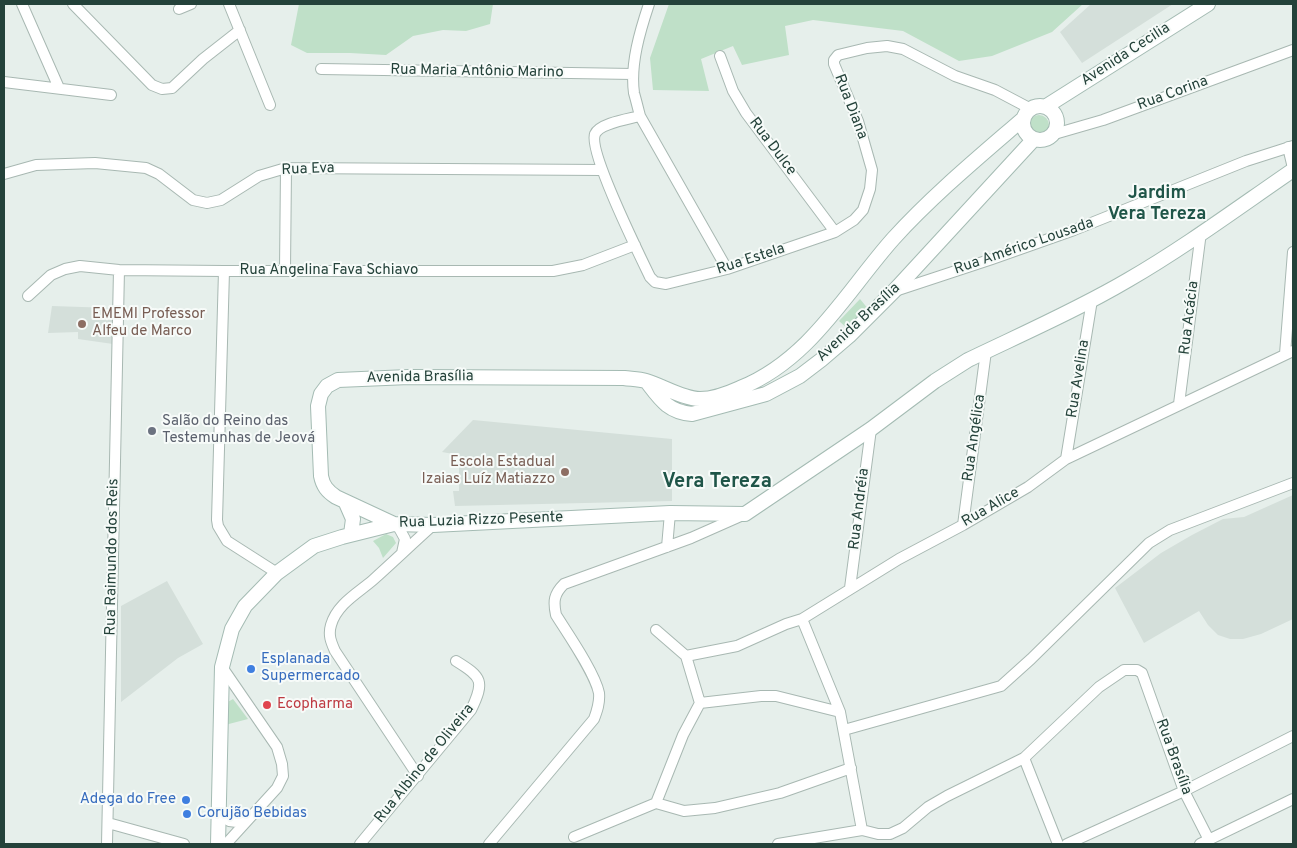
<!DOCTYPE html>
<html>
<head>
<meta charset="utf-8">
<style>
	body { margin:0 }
	#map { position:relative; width:1297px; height:848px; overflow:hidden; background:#e6efeb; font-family:Overpass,sans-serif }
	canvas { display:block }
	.frame { position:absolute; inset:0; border:5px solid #24423a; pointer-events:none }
</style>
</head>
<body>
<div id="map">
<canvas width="1297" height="848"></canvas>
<div class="frame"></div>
</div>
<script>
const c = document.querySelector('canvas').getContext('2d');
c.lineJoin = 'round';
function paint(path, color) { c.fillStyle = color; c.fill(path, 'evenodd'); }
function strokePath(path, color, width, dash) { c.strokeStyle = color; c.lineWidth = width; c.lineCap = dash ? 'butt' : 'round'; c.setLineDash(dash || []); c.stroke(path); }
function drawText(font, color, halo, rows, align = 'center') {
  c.font = font + ' Overpass,sans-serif'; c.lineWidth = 4; c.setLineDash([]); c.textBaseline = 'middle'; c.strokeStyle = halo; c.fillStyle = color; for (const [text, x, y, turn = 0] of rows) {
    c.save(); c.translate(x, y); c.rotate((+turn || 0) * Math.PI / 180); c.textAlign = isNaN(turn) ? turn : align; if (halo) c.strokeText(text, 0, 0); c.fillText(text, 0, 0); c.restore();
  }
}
const built = new Path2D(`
	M1091,4H1173L1082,63L1060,32Z
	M52,306L112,308L114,322L113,344L78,339V332L48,333Z
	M473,420L672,439V501L455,506L453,491H459V455L442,452Z
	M1293,495V619L1261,634L1243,639H1230L1218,635L1208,625L1199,611L1144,643L1115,588L1161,553L1192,535L1223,519L1244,517Z
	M167,581L203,644L178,658L121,702V606Z`);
const green = new Path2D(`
	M299,4H493L490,24L466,31L443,30L413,36L386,55L350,53H307L291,45Z
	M669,4H1083L1052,32L992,56L959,61L903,31L813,20L785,26L789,55L742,65L733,46L701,59L709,91L653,90L650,58Z
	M1029 125a10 10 0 1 1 20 0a10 10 0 1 1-20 0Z
	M860,299L869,310L849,330L839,321Z
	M386,534L393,537L396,543L383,558L379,548L373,541Z
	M233,699L248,719L225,725L226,703Z`);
const street = new Path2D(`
	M22,4L59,88
	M73,4L152,85L162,89L172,88L203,59L240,30
	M229,4L270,105
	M649,4C640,31 630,64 634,93C636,100 638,108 640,116L727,269
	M179,9L191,4
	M720,56L733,91L746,113L835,232
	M321,69L633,74
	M4,82L111,95
	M640,116C629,119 600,123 595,134C588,151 640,256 650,277L655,282L666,284L727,269L835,232L854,220L863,210L870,189L872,170L858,121L834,64V60L838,55L867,48L887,46L903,49L955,76L995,90L1031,109
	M1051,135L1103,120L1293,50
	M1288,147L1293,168
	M4,174L36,165L95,163L146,168L159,174L193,200L207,203L221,200L259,176L286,168L602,170
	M285,270L286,168
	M224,271L217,520L218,526L227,541L277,573
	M895,291L992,259L1074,230L1246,161L1293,146
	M28,296L51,275L65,269L80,266L119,270L224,271H553L583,265L635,245
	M1285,354L1293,252
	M1179,404L1201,232
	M1066,459L1092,300
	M394,524L399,528L405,539L402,553
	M963,525L986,351
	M667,547L670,513
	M850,588L871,429
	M802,619L840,712L862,830
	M656,630L686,656
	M686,656L737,646L786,624L802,619L899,559L963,525L1028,487L1066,459L1293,351
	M686,656L700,703
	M222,667L277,747L282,764L283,776L277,788L226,844
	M844,730L1001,686L1031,659L1149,543L1170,530L1293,483
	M1024,758L1058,844
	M418,776L335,651C331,642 328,635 331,625C337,604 358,593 373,580C393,562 413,543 433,525
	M656,803L684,811L715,808L780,793L851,768
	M218,813L229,821L245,823
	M108,823L184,844
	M574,837L656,803L683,735L700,703L761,696H776L840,712
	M107,844L119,270
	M360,844L471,710C485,681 482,677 456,661
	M489,844L594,719C597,711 600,703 599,693C595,673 568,634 556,615C553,601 554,594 564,584L691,538L743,515
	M778,844L862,830L878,834H890L903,828L928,807L947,796L1024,758L1099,687L1124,670H1137L1142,673L1184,791L1209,840
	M1067,844L1184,791L1293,736
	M1200,844L1293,799`);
const secondary = new Path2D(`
	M1023 123a17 17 0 1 1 34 0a17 17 0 1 1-34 0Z
	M1045,107L1208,4
	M647,382C660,399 668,412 692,414L766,394L800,376L821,360L849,336L894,291L1034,139
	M346,503L353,519L351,534
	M394,524L336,497C327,491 323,486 321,476L318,406L321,394L327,386L338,380L409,377L624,378C631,379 639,379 646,381C663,386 683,399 700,399C713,399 729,393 740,388C810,360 846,292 893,239C933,195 979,157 1024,118
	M218,844L222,667L232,629L245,606L277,573L314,546L342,537L394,524L433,525L670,513L745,514L871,429L935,381L968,360C1022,334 1077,310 1128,280C1185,247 1239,207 1293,170`);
const markers = [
	[82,324,5,"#8d6e63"],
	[152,431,5,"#6b7280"],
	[565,472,5,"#8d6e63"],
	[251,669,5,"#3f7fe0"],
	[267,705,5,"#e0444e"],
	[186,800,5,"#3f7fe0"],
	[187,814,5,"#3f7fe0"]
];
const streetNames = [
	["Avenida Cecilia",1126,55,-33],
	["Rua Maria Antônio Marino",477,72,1],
	["Rua Corina",1173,94,-20],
	["Rua Diana",850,107,69],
	["Rua Dulce",772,147,53],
	["Rua Eva",308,170,-2],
	["Rua Américo Lousada",1024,247,-19],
	["Rua Estela",751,260,-18],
	["Rua Angelina Fava Schiavo",329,271],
	["Rua Acácia",1190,318,-83],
	["Avenida Brasília",859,323,-43],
	["Avenida Brasília",420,378,-1],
	["Rua Avelina",1079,379,-81],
	["Rua Angélica",975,438,-82],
	["Rua Alice",991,508,-30],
	["Rua Andréia",860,509,-83],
	["Rua Luzia Rizzo Pesente",481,521,-2],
	["Rua Raimundo dos Reis",113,557,-89],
	["Rua Brasília",1173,757,70],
	["Rua Albino de Oliveira",425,764,-51]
];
const educationNames = [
	["EMEMI Professor",92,315],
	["Alfeu de Marco",92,332],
	["Escola Estadual",555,463,"right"],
	["Izaias Luíz Matiazzo",555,480,"right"]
];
const worshipNames = [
	["Salão do Reino das",162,422],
	["Testemunhas de Jeová",162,439]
];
const shopNames = [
	["Esplanada",261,660],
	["Supermercado",261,677],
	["Adega do Free",176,800,"right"],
	["Corujão Bebidas",197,814]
];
const healthNames = [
	["Ecopharma",277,705]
];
const quarterNames = [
	["Jardim",1157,194],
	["Vera Tereza",1157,215]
];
const districtNames = [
	["Vera Tereza",717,483]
];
paint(built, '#d4dfda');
paint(green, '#bfe0c8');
strokePath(street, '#a8b8b2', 12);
strokePath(secondary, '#a4bbb3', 16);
strokePath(street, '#fff', 10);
strokePath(secondary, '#fff', 14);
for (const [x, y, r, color] of markers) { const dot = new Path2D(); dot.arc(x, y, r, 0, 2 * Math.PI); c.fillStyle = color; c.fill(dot); strokePath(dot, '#f7fbf9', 2); }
drawText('15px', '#24423a', '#f7fbf9', streetNames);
drawText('15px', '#785e54', '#f7fbf9', educationNames, 'left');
drawText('15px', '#5b616d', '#f7fbf9', worshipNames, 'left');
drawText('15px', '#366cbe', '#f7fbf9', shopNames, 'left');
drawText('15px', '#be3a42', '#f7fbf9', healthNames, 'left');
drawText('bold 18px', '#1f5548', '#f7fbf9', quarterNames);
drawText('bold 20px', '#1f5548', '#f7fbf9', districtNames);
</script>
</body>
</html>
